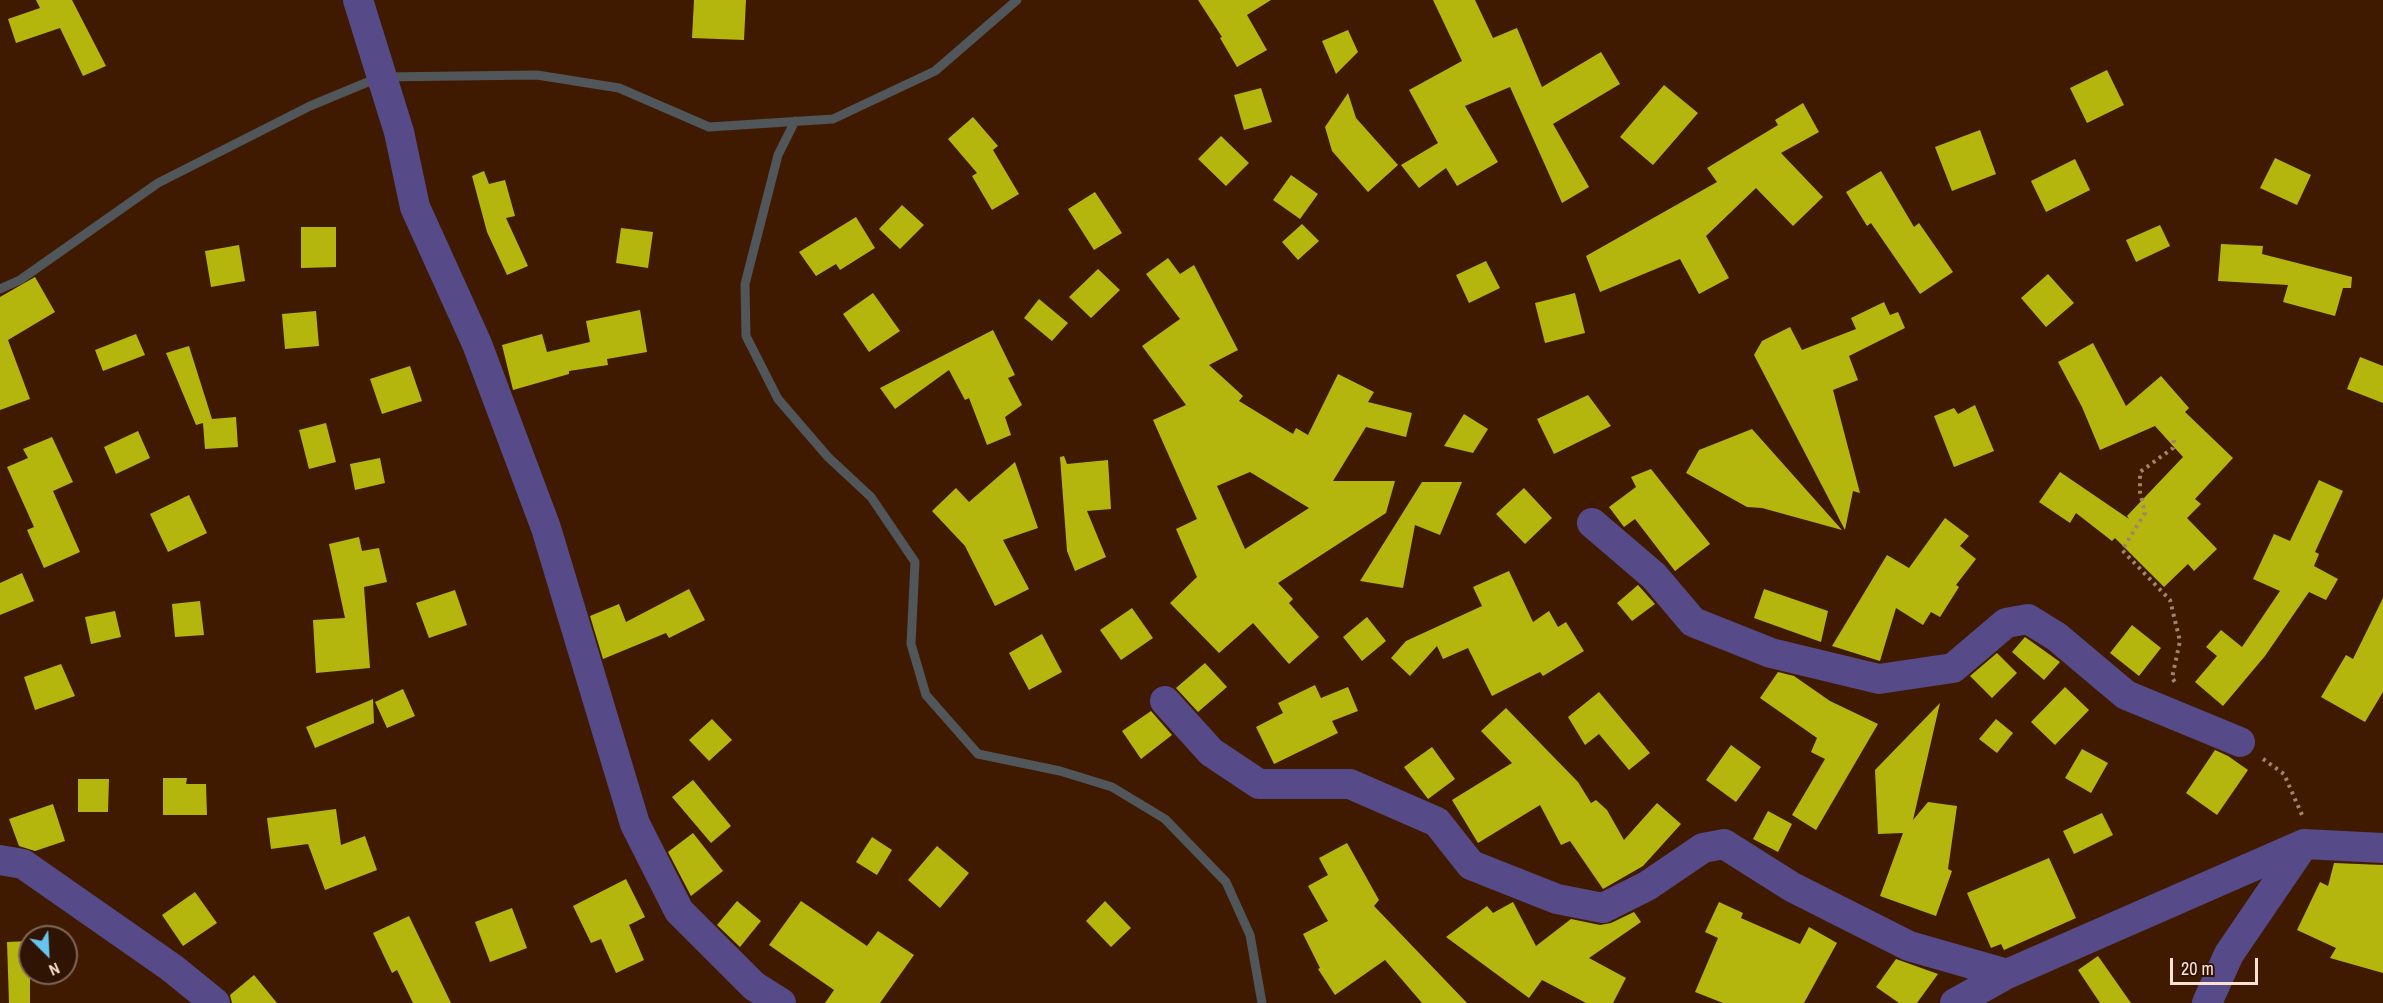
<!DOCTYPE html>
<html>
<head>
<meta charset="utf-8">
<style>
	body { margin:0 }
	#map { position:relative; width:2383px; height:1003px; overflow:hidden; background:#3f1a01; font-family:"Archivo Narrow",sans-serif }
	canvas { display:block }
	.north { position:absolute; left:18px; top:925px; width:60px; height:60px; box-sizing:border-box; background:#2f1404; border:2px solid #816657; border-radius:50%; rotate:156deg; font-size:16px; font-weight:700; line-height:24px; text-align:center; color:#fce2d4 }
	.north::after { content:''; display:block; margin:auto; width:21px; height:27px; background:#67c4ef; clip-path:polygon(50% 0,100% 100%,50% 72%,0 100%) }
	.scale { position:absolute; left:2170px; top:958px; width:88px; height:27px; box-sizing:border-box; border:3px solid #fce2d4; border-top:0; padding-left:8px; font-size:18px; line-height:21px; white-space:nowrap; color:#fce2d4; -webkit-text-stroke:4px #2f1404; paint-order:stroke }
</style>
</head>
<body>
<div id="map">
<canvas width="2383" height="1003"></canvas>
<div class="north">N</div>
<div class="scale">20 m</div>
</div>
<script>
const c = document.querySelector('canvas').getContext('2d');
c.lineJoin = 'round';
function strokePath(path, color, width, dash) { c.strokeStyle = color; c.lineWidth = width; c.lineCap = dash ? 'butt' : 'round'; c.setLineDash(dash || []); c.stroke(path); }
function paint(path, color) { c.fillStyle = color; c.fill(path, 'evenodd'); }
const stream = new Path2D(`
	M795,121L778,155L745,284L746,336L778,399L828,457L871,497L915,562L911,644L926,695L978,754L1060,771L1112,787L1165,819L1226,882L1250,935L1262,1003
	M0,289L20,280L158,183L310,106L380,77L537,75L619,88L709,127L833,119L935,71L1017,0`);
const building = new Path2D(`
	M36,0H72L106,66L83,76L60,28L16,43L8,19L40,8Z
	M694,0H746L744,40L692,38Z
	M1198,0H1271L1247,15L1267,50L1237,67L1220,38L1222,37Z
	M1433,0H1475L1493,38L1517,28L1542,87L1601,52L1620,84L1553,124L1589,187L1562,203L1510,87L1465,106L1498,162L1457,186L1446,168L1419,188L1401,165L1438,143L1409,90L1462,61Z
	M1348,30L1358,52L1336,74L1322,41Z
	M2107,70L2124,105L2087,123L2070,88Z
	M1664,85L1698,113L1653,165L1620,137Z
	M1261,88L1272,122L1244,130L1234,95Z
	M1348,93L1356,118L1398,165L1368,192L1332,151L1325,127Z
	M1803,103L1819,132L1781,153L1823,197L1793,226L1756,188L1706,236L1729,278L1699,294L1680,259L1600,292L1586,256L1717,182L1707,168L1778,125L1775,120Z
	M973,117L998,146L993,150L1019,194L992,210L972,176L977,173L948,139Z
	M1980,130L1996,174L1952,191L1935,147Z
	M1221,136L1249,163L1226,186L1198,159Z
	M2275,158L2311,175L2297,205L2260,188Z
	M2075,159L2090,190L2046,212L2031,181Z
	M484,171L489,184L505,180L515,216L506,218L528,266L507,275L487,232L472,176Z
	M1881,171L1914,227L1919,223L1953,272L1920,294L1871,223L1867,226L1846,192Z
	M1291,175L1318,194L1300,219L1273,200Z
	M1095,192L1122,233L1094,250L1068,209Z
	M902,205L924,225L900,249L879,229Z
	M856,217L875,248L840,270L836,264L816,276L799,252Z
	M1302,224L1319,241L1298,260L1282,242Z
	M2160,225L2170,246L2136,262L2126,240Z
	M301,227H336V267L301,268Z
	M621,228L653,232L648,268L616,263Z
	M2221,244L2263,246L2262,254L2352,277L2351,288H2343L2335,316L2283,302L2288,285L2218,281Z
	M239,245L245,281L211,287L205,251Z
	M1168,258L1180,274L1194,265L1238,350L1209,365L1243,396L1239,401L1293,434L1296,428L1308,435L1338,374L1374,392L1368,402L1412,413L1406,437L1366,427L1333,481H1395L1386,513L1278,583L1293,599L1289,603L1319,637L1289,664L1253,623L1219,653L1170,603L1197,577L1176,529L1197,519L1153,420L1186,405L1142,346L1180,319L1146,274ZM1250,472L1309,508L1245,549L1217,486Z
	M1486,261L1500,288L1469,303L1456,275Z
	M1098,269L1120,290L1091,318L1069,297Z
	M2048,274L2074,303L2046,327L2021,298Z
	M35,277L55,312L8,340L30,399L0,410V297Z
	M873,293L900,331L869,352L843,314Z
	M1575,293L1585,333L1545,343L1535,303Z
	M1039,299L1068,323L1052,341L1024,318Z
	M1884,302L1890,315L1898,312L1905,328L1849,356L1858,380L1833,390L1860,493L1853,491L1845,530L1754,355L1762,341L1790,327L1802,350L1856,329L1851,318Z
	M640,310L647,352L607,359L608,365L569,371V374L513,390L502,345L542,334L547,352L590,342L586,321Z
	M316,311L319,346L285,349L282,314Z
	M993,330L1015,375L1008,378L1022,405L1005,417L1011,435L987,445L969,398L965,400L949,370L895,409L880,388Z
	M136,334L145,355L103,371L95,350Z
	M2093,343L2126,406L2161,376L2189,408L2185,412L2233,458L2195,499L2201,504L2187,518L2217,549L2194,571L2188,564L2164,587L2115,538L2112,541L2076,513L2070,523L2039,502L2060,472L2129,519L2127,516L2183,457L2155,426L2100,450L2082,407L2058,362Z
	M189,346L212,419L236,417L238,447L205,449L203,423L196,425L166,353Z
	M2360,357L2383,366V403L2347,389Z
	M410,366L422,401L382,414L370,379Z
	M1588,395L1611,426L1554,454L1537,419Z
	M1975,405L1994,451L1954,467L1934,416L1954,408L1958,414Z
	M1464,414L1488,429L1473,453L1444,446Z
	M326,423L336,462L309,469L299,430Z
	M1752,429L1842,530L1762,508L1747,507L1686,473L1699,450Z
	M138,431L150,458L116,474L104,447Z
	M52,437L73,482L53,491L80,552L44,568L27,530L34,527L7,467L28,458L23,449Z
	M1064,456L1067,464L1108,460L1111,509L1087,511L1106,557L1075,571L1067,551L1060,457Z
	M380,458L385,483L355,490L350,464Z
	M1015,462L1038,528L1003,540L1029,589L995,606L965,546L932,511L956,488L969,502Z
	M1651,469L1710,544L1675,571L1635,519L1624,527L1609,507L1636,487L1631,477Z
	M2319,480L2343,491L2315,552L2319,554L2314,566L2338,579L2326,600L2309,592L2265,656L2223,706L2195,682L2217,656L2206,647L2221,630L2242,647L2280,591L2253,579L2274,534L2290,541Z
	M1422,482H1462L1440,535L1415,525L1403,588L1360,581Z
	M1524,488L1552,518L1525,544L1496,514Z
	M189,495L207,533L168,552L150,514Z
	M1945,518L1969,536L1960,546L1976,559L1956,585L1959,587L1940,617L1931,612L1923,625L1896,608L1880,661L1832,646L1887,555L1909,568Z
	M359,537L362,551L379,548L387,582L364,587L370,668L316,673L313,620L345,618L329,544Z
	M1509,571L1533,622L1549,611L1558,627L1566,622L1584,651L1543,676L1540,672L1492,696L1468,648L1443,659L1437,646L1410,676L1391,658L1406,641L1482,606L1473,587Z
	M22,573L34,601L0,615V583Z
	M1638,585L1655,604L1632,621L1617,603Z
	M689,589L705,620L669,638L666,633L603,659L590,616L619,604L626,622Z
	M1764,589L1828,611L1821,642L1754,618Z
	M455,590L467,625L429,638L416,603Z
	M2383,598V692L2365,722L2321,697L2346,655L2353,659Z
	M200,601L204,635L175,637L172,604Z
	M1132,608L1153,638L1121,660L1100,630Z
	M115,611L121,637L91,644L85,617Z
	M1367,617L1386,641L1362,661L1343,637Z
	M2132,625L2161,648L2139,676L2110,653Z
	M1042,634L1062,672L1029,690L1009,653Z
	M2025,637L2060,662L2044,680L2012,652Z
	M1997,653L2017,673L1992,698L1970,676Z
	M1205,663L1227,687L1198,712L1176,688Z
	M61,664L75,696L35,710L24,677Z
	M1778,672L1794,676L1830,701L1878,724L1816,830L1792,815L1825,759L1811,752L1817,738L1760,698Z
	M1315,685L1321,698L1348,687L1358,711L1332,721L1338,733L1274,764L1256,727L1283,713L1278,703Z
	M2065,687L2089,710L2055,745L2031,722Z
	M403,689L415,716L387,728L375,702Z
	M1599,692L1650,753L1629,770L1599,734L1585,745L1568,717Z
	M373,699L374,723L315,748L306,727Z
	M1940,703L1913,820L1928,802L1957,806L1948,869L1952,871L1936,916L1880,896L1903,833L1878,834L1875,770Z
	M1506,708L1578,782L1591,803L1596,800L1607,810L1624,840L1657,803L1681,824L1643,866L1603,889L1570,841L1561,845L1540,805L1478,843L1452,800L1512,763L1481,731Z
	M1151,711L1172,735L1141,759L1122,731Z
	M712,719L732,740L709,761L689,740Z
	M1996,719L2013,733L1997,753L1979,739Z
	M1731,745L1761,767L1736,802L1706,780Z
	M1432,747L1455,779L1428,799L1404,767Z
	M2082,749L2108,763L2091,793L2065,778Z
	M2215,750L2228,756L2248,770L2217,815L2186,793Z
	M163,778H187L186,784H206L207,815H163Z
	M78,779H109L108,812H78Z
	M693,780L731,826L711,843L672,797Z
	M53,804L65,841L35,851L19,846L9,819Z
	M336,809L341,845L365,836L377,870L325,890L308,844L271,849L267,818Z
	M1768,811L1792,824L1778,852L1753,839Z
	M2102,813L2113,835L2074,854L2063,831Z
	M693,833L723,871L691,896L668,852Z
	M872,837L892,850L877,875L856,862Z
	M1347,843L1379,900L1374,906L1467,1003H1422L1385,960L1335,995L1318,969L1320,968L1303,934L1328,921L1308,886L1328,875L1319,858Z
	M937,846L969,873L940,908L908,880Z
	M2049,858L2076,918L2004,950L2001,944L1991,948L1967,893Z
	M2334,863L2383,865V973L2330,958L2336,948L2297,930L2320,882L2328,886Z
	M626,879L645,917L629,925L644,960L616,973L601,939L591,943L573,906Z
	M195,892L217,923L183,946L162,915Z
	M737,901L761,921L740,947L717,925Z
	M801,901L867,946L878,931L914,955L880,1003H825L834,990L769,945Z
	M1105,901L1131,928L1111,947L1086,921Z
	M1513,902L1536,946L1571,919L1600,925L1611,923L1634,912L1641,922L1589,958L1626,978L1613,1003H1586L1542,980L1529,998L1446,937L1487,906L1493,913Z
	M1719,902L1743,913L1741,918L1800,944L1809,927L1837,943L1804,1003H1723L1695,992L1718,938L1705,932Z
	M512,908L527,948L490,962L475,922Z
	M409,916L451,1003H413L397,970L392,973L373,933Z
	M30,941V1003H9L7,942Z
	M2098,956L2131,1003H2100L2078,970Z
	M1896,959L1938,974L1917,1003H1899L1876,987Z
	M254,975L277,1003H232L230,995Z`);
const path = new Path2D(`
	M2174,440L2173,448L2140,472V492L2145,513L2122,550L2170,600L2180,641L2172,678L2175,682
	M2263,759L2284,774L2302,815`);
const minor = new Path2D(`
	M358,0L399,132L415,207L477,344L546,528L635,824L679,911L754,986L781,1003
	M1592,523L1654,576L1693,622L1771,653L1879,679L1953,668L2006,623L2028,619L2057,637L2126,695L2240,742
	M1165,701L1211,752L1259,784H1350L1437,822L1471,865L1557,899L1603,908L1647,886L1703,848L1724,844L1792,887L1909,946L2007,974
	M0,860L23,864L172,968L215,1003
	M1955,1003L2007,974L2304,844
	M2207,1003L2229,954L2304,844L2383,848`);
strokePath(stream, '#505659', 9);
paint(building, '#b4b60e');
strokePath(path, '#a2836f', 4, [3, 4.5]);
strokePath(minor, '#564a88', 30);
</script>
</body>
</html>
